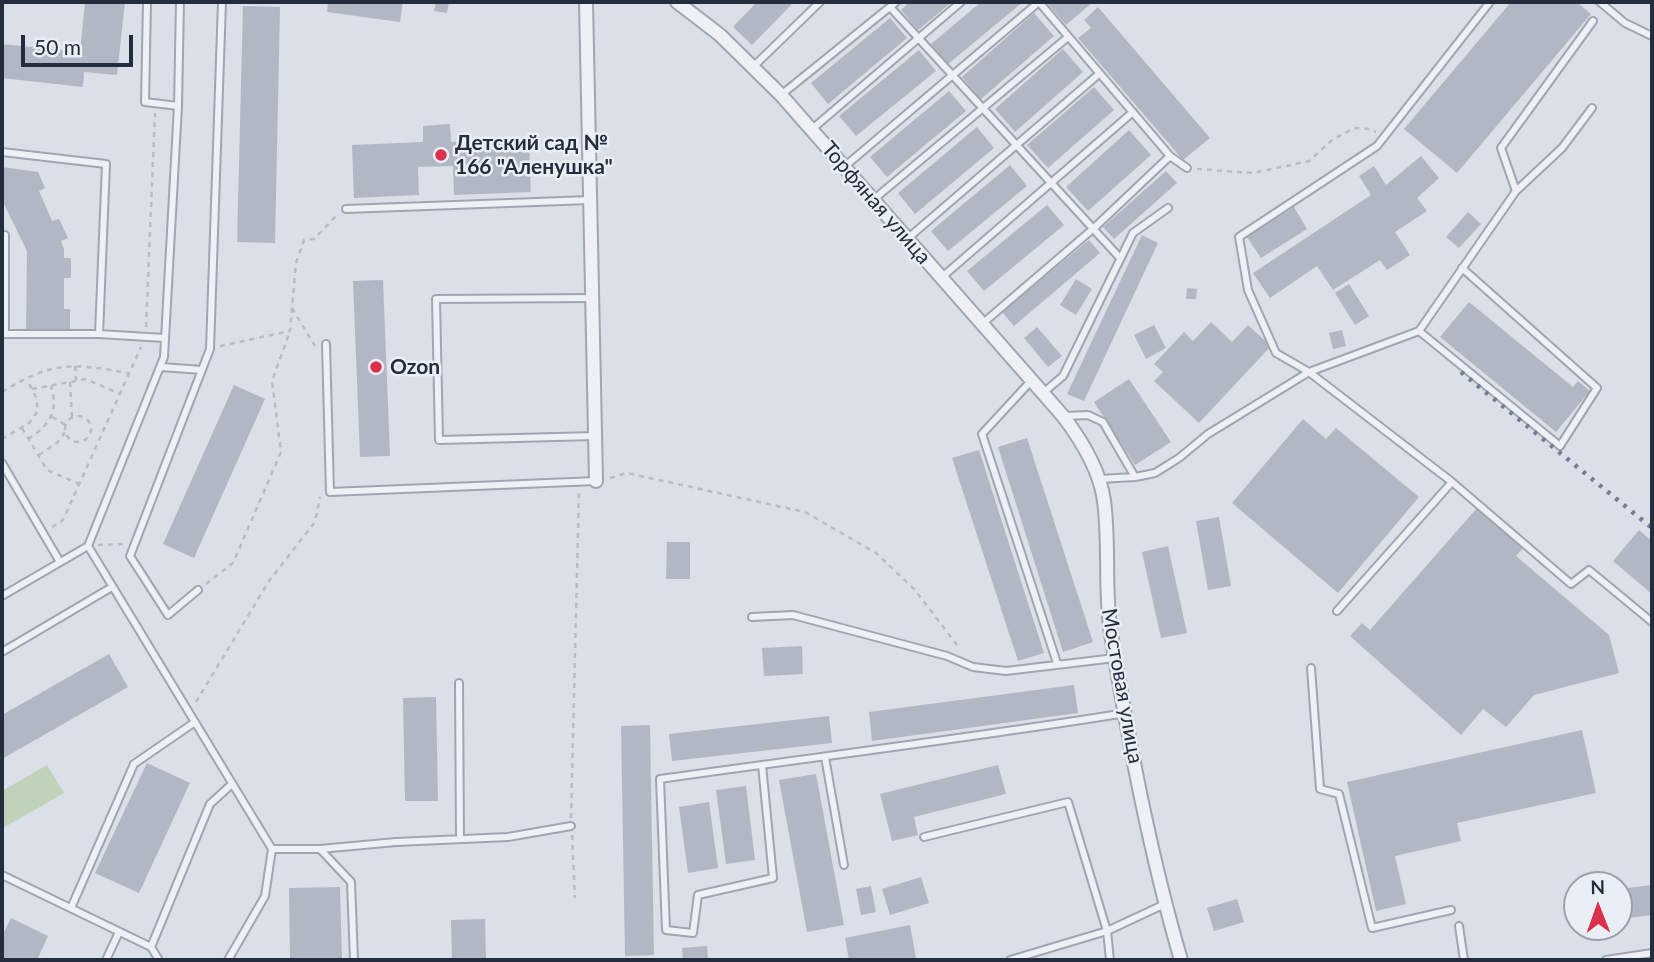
<!DOCTYPE html>
<html>
<head>
<meta charset="utf-8">
<style>
	body { margin:0 }
	#map { position:relative; width:1654px; height:962px; overflow:hidden; background:#dbdfe7; font-family:Lato,sans-serif }
	canvas { display:block }
	.frame { position:absolute; inset:0; border:4px solid #232d3e; pointer-events:none }
	.north { position:absolute; left:1563px; top:871px; width:70px; height:70px; box-sizing:border-box; background:#eaeef5; border:2px solid #9aa1ac; border-radius:50%; rotate:359deg; font-size:19px; font-weight:700; line-height:28px; text-align:center; color:#232d3e }
	.north::after { content:''; display:block; margin:auto; width:24px; height:32px; background:#db314a; clip-path:polygon(50% 0,100% 100%,50% 72%,0 100%) }
	.scale { position:absolute; left:21px; top:35px; width:112px; height:32px; box-sizing:border-box; border:4px solid #232d3e; border-top:0; padding-left:9px; font-size:21px; line-height:24px; white-space:nowrap; color:#232d3e; -webkit-text-stroke:5px #eaeef5; paint-order:stroke }
</style>
</head>
<body>
<div id="map">
<canvas width="1654" height="962"></canvas>
<div class="frame"></div>
<div class="north">N</div>
<div class="scale">50 m</div>
</div>
<script>
const c = document.querySelector('canvas').getContext('2d');
c.lineJoin = 'round';
function paint(path, color) { c.fillStyle = color; c.fill(path, 'evenodd'); }
function strokePath(path, color, width, dash) { c.strokeStyle = color; c.lineWidth = width; c.lineCap = dash ? 'butt' : 'round'; c.setLineDash(dash || []); c.stroke(path); }
function drawText(font, color, halo, rows, align = 'center') {
  c.font = font + ' Lato,sans-serif'; c.lineWidth = 5; c.setLineDash([]); c.textBaseline = 'middle'; c.strokeStyle = halo; c.fillStyle = color; for (const [text, x, y, turn = 0] of rows) {
    c.save(); c.translate(x, y); c.rotate((+turn || 0) * Math.PI / 180); c.textAlign = isNaN(turn) ? turn : align; if (halo) c.strokeText(text, 0, 0); c.fillText(text, 0, 0); c.restore();
  }
}
const green = new Path2D(`
	M47,765L64,793L3,828L2,791Z`);
const building = new Path2D(`
	M85,2H125L117,75L84,72L83,87L2,78V44L80,52Z
	M328,2H403L400,22L327,12Z
	M436,2H449L447,13L434,11Z
	M757,2H794L752,45L733,27Z
	M910,2H952L918,30L901,10Z
	M981,2H1023L948,64L931,44Z
	M1046,2H1093L1066,25Z
	M1511,2H1577L1591,14L1457,173L1404,129Z
	M243,6L280,7L275,243L237,242Z
	M1098,7L1210,138L1183,160L1078,38L1091,28L1084,20Z
	M1034,13L1054,36L981,99L962,77Z
	M890,18L907,38L828,104L811,83Z
	M1063,49L1083,72L1015,132L995,109Z
	M919,50L936,71L856,136L839,116Z
	M1094,87L1114,110L1048,168L1027,145Z
	M949,91L966,111L887,177L870,157Z
	M450,124L451,142L529,139L531,192L454,195L453,166L418,167L419,195L354,198L352,145L423,142V126Z
	M977,127L994,148L915,214L898,193Z
	M1129,130L1151,155L1088,211L1066,187Z
	M1421,156L1439,178L1417,198L1427,211L1395,232L1410,255L1387,270L1380,260L1333,290L1317,266L1270,298L1253,273L1371,195L1359,176L1374,166L1386,185Z
	M1010,165L1027,186L948,251L931,231Z
	M2,167L38,172L45,188L39,191L52,221L59,219L68,238L61,241L64,249V258H71V278H64V309H70V329H26L27,251L2,200Z
	M1166,171L1177,183L1114,239L1103,227Z
	M1047,205L1064,225L984,291L967,271Z
	M1294,207L1307,229L1261,258L1247,237Z
	M1468,212L1481,224L1459,248L1446,237Z
	M1142,235L1158,243L1084,401L1067,394Z
	M1089,240L1100,253L1014,326L1002,312Z
	M1076,279L1092,289L1076,315L1060,305Z
	M383,280L390,456L360,457L353,281Z
	M1349,284L1369,316L1355,325L1335,293Z
	M1187,288L1197,289L1196,299H1186Z
	M1469,302L1573,387L1578,381L1590,391L1556,432L1440,337Z
	M1211,322L1232,342L1248,325L1271,346L1199,423L1154,381L1163,372L1154,364L1184,332L1193,341Z
	M1154,325L1166,348L1146,359L1134,335Z
	M1037,327L1062,356L1048,367L1024,338Z
	M1342,330L1346,346L1333,349L1329,333Z
	M1129,379L1171,442L1135,465L1094,402Z
	M234,385L265,399L194,558L163,544Z
	M1303,419L1326,439L1336,428L1419,497L1338,593L1232,503Z
	M1027,438L1093,642L1063,652L998,447Z
	M979,450L1044,653L1018,661L952,458Z
	M1477,508L1523,548L1516,556L1609,635L1619,673L1534,695L1506,727L1483,709L1461,735L1350,636L1362,623L1370,630Z
	M1219,517L1231,586L1208,590L1196,521Z
	M1639,530L1652,541V594L1613,561Z
	M667,542H690V579H666Z
	M1168,546L1187,633L1161,638L1142,552Z
	M802,646L803,674L764,676L762,648Z
	M109,654L128,687L2,759V715Z
	M1074,685L1078,713L872,741L869,712Z
	M436,697L438,801H405L403,698Z
	M829,716L832,743L672,761L669,734Z
	M650,725L654,955L625,956L621,726Z
	M1582,730L1596,793L1457,823L1461,841L1395,856L1406,904L1376,911L1347,782Z
	M147,763L190,783L139,893L95,873Z
	M998,765L1006,794L914,817L918,835L892,841L880,794Z
	M816,774L844,925L807,932L779,780Z
	M746,786L755,860L726,864L716,790Z
	M709,802L718,868L688,873L679,807Z
	M921,877L929,903L890,915L882,889Z
	M1652,885V915L1619,919V889Z
	M871,886L876,912L861,915L856,889Z
	M340,887L342,960H290L289,888Z
	M1577,894V923L1574,924L1571,895Z
	M1237,899L1244,922L1214,931L1207,908Z
	M11,918L48,936L37,960H2V936Z
	M485,919L486,960H452L451,920Z
	M910,925L916,958L849,960L845,938Z
	M707,946L708,960H683L682,948Z`);
const path = new Path2D(`
	M1197,169L1253,173L1309,161L1332,140L1354,128L1368,129L1376,132
	M292,308L315,346
	M146,327L155,113
	M220,346L290,331L296,263L304,240L314,239L337,215
	M75,366L76,380
	M70,382L72,417
	M32,389L86,379L120,394
	M2,392C52,361 72,363 128,373
	M65 429a13 13 0 1 1 26 0a13 13 0 1 1-26 0Z
	M52,417L66,425
	M22,428L47,470L79,484
	M2,439L29,423L38,411L36,397L27,380
	M28,439C50,425 59,411 51,386
	M39,455L58,442L65,432
	M610,478L627,473L805,512L876,553L915,590L960,649
	M52,527L63,520L141,347
	M98,545L123,544
	M206,584L233,563L281,452L272,381L290,331
	M196,702L269,581L315,522L320,497
	M571,818L579,492
	M572,835L575,898`);
const lane = new Path2D(`
	M147,2L145,102L178,106
	M1039,2L1170,156L1187,168
	M1600,2L1625,23L1652,36
	M890,7L1120,258
	M754,66L820,2
	M781,95L896,2
	M811,130L961,2
	M2,152L106,164L99,334L164,338
	M844,167L1039,2
	M1516,191L1501,148L1593,21
	M873,200L1068,37
	M346,209L590,200
	M2,235H5V334H99
	M907,239L1099,74
	M1462,268L1597,388L1560,446L1419,331L1309,372L1276,353L1248,290L1239,237L1377,146L1490,2
	M941,278L1133,112
	M593,298L436,299L439,440L595,436
	M982,324L1094,228L1170,156
	M1419,331L1516,191L1562,148L1592,108
	M326,344L330,492L596,481
	M161,367L202,370
	M1031,381L982,434L1057,663
	M1043,393L1063,376L1133,233L1168,208
	M1065,416L1088,415L1103,422L1135,477
	M2,463L60,562
	M1099,479L1135,477L1155,473L1179,458L1208,434L1309,372L1452,482
	M88,546L272,849L265,896L228,960
	M198,590L168,615L130,556L210,349L222,2
	M2,596L88,546L164,357L178,106L180,2
	M1337,611L1452,482L1571,584L1589,570L1652,622
	M752,617L793,615L947,656L973,667L1006,671L1115,658
	M2,652L112,587
	M1311,668L1320,789L1339,794L1372,928L1451,910
	M459,683L460,839
	M825,757L844,865
	M762,765L773,878L698,895L693,933L666,930L660,779C815,757 971,738 1126,713
	M924,837L1068,802L1107,931L1110,960
	M272,849H320L351,882L354,960
	M320,849L396,842L508,837L571,826
	M2,875L151,947L159,960
	M71,908L134,764L195,722
	M1459,926L1464,960
	M151,947L210,804L232,784
	M106,960L119,932
	M1010,960L1107,931L1165,904
	M1606,960L1652,953`);
const street = new Path2D(`
	M586,2L596,481
	M677,2L720,35L781,95L1063,416C1082,441 1100,470 1104,501C1110,545 1104,590 1111,634C1129,743 1150,854 1181,960`);
const rail = new Path2D(`
	M1461,372L1652,528`);
const markers = [
	[441,155,7,"#db314a"],
	[376,367,7,"#db314a"]
];
const poiNames = [
	["Детский сад №",455,143],
	["166 \"Аленушка\"",455,167],
	["Ozon",390,367]
];
const streetNames = [
	["Торфяная улица",876,203,49],
	["Мостовая улица",1122,686,80]
];
paint(green, '#c1d2bb');
paint(building, '#b1b8c4');
strokePath(lane, '#a0a6b1', 10);
strokePath(street, '#a0a6b1', 16);
strokePath(path, '#b8bdc5', 2.5, [5, 5]);
strokePath(lane, '#edf0f5', 6);
strokePath(street, '#edf0f5', 12);
strokePath(rail, '#737e92', 4.5, [3.5, 7]);
for (const [x, y, r, color] of markers) { const dot = new Path2D(); dot.arc(x, y, r, 0, 2 * Math.PI); c.fillStyle = color; c.fill(dot); strokePath(dot, '#eaeef5', 2.5); }
drawText('bold 21px', '#232d3e', '#eaeef5', poiNames, 'left');
drawText('21px', '#232d3e', '#eaeef5', streetNames);
</script>
</body>
</html>
